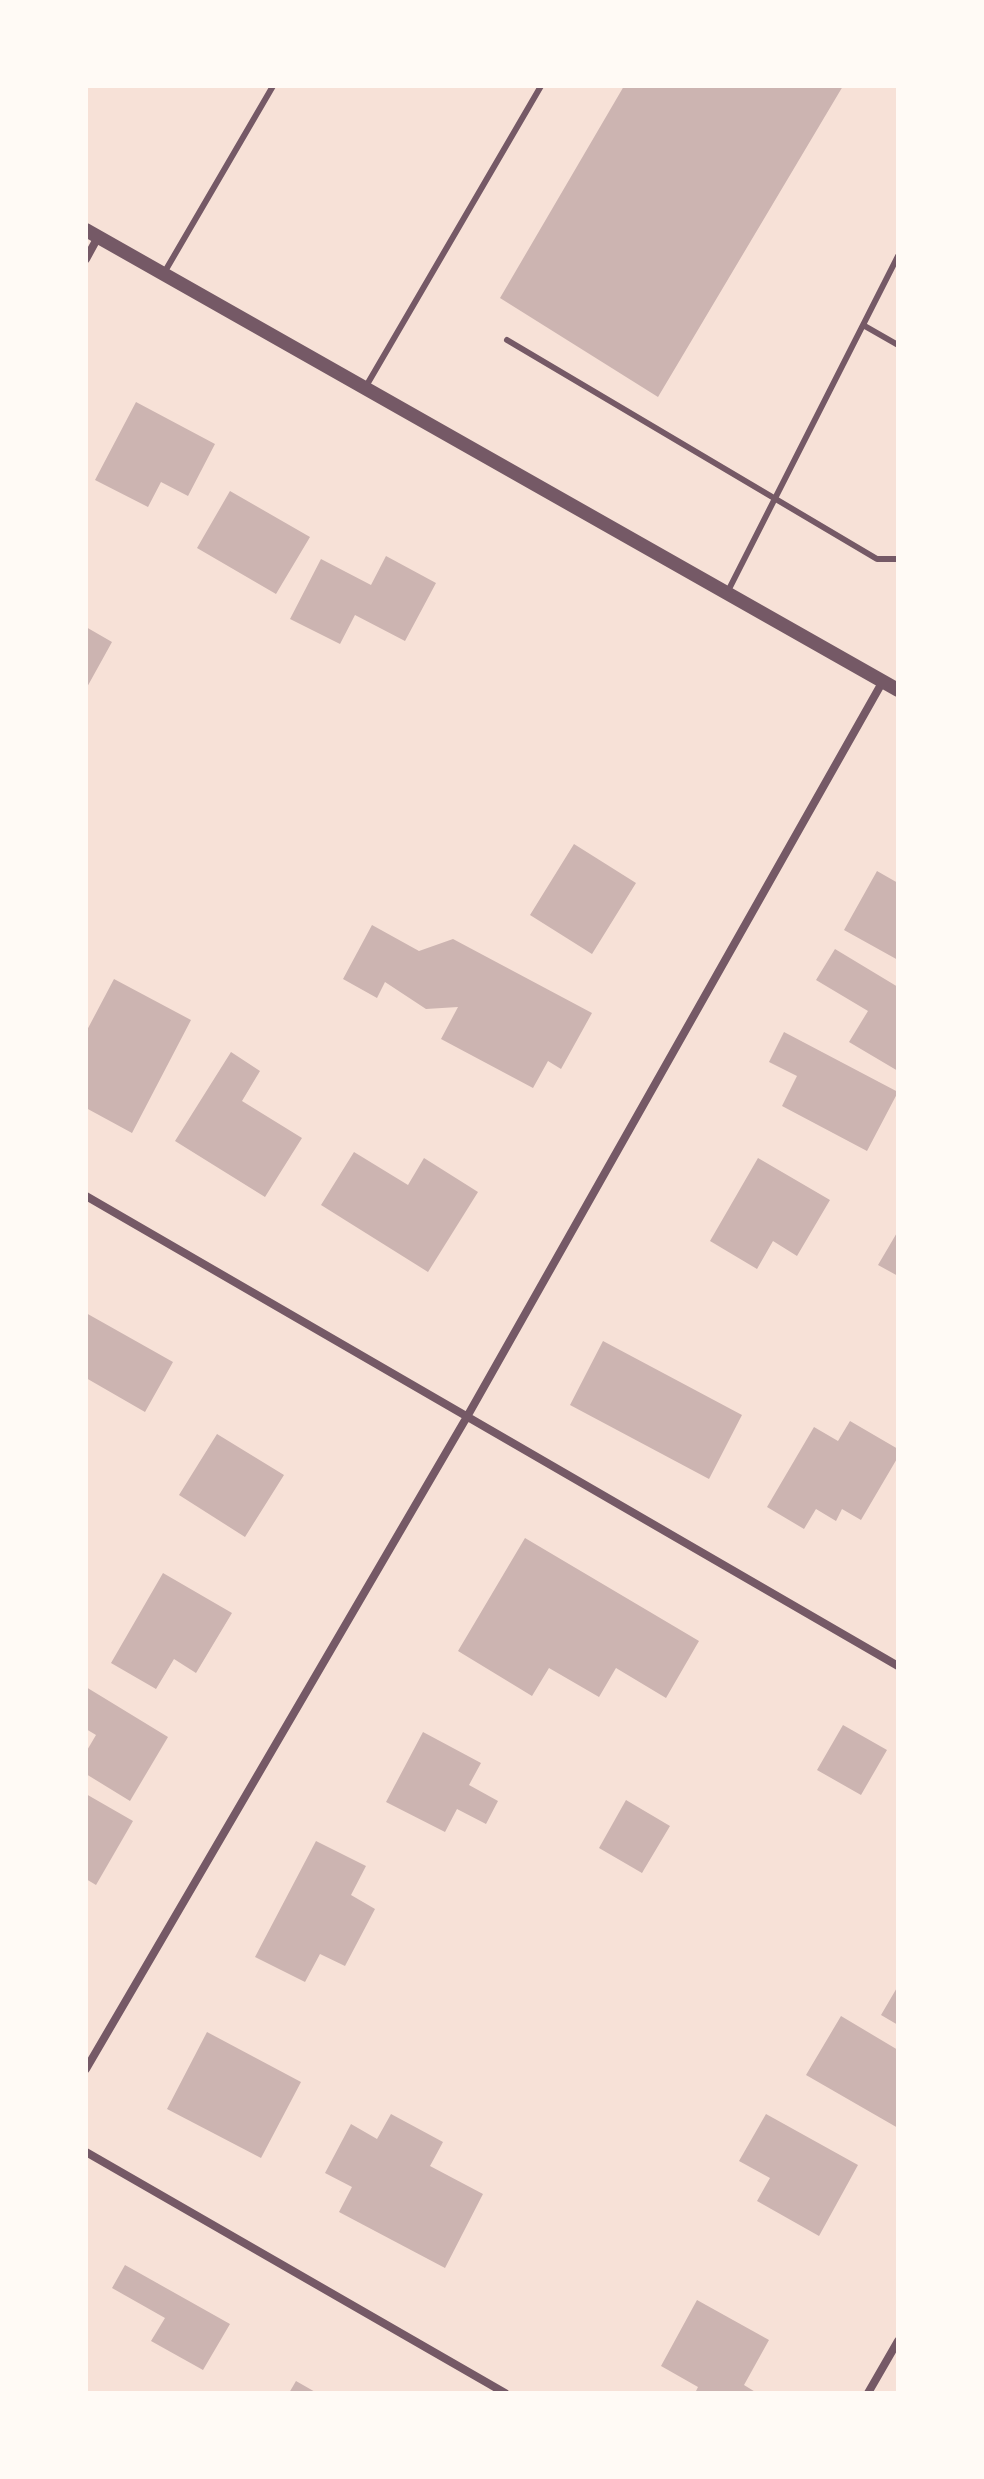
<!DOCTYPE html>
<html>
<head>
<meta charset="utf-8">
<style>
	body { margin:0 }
	#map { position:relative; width:984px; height:2479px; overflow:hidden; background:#f7e1d7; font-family:Montserrat,sans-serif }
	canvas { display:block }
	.frame { position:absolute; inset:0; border:88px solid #fffaf5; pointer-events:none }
</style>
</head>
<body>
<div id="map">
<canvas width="984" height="2479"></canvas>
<div class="frame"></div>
</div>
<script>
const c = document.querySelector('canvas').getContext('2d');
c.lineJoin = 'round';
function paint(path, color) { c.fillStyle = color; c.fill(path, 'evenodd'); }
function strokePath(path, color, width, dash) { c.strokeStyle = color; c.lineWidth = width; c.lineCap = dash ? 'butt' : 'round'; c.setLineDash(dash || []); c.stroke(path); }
const building = new Path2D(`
	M624,86H843L658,397L500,298Z
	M136,402L215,444L188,496L161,482L148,507L95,480Z
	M230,491L310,537L276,594L197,548Z
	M386,556L436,583L405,641L355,615L340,644L290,619L321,559L371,585Z
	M86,627L112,642L86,689Z
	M574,844L636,883L592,954L530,915Z
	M877,871L898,883V960L844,930Z
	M372,925L419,951L453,939L592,1013L561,1069L548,1061L533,1088L441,1039L458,1007L426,1009L385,982L377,998L343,979Z
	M835,949L898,987V1071L849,1042L868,1011L816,980Z
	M114,979L191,1020L132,1133L86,1108V1032Z
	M784,1032L898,1092L867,1151L782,1106L797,1076L769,1062Z
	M231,1052L260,1071L242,1101L302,1138L265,1197L175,1141Z
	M354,1152L408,1185L424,1158L478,1192L428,1272L321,1205Z
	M758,1158L830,1200L797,1256L773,1241L757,1269L710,1241Z
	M898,1231V1276L878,1265Z
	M86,1313L173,1362L145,1412L86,1378Z
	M603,1341L742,1415L709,1479L570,1405Z
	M850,1421L898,1449V1457L861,1520L842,1509L836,1521L816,1509L804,1529L767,1507L814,1427L838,1441Z
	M217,1434L284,1475L245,1537L179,1495Z
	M525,1538L699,1641L666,1698L616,1668L599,1697L549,1668L532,1696L458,1651Z
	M163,1573L232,1613L196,1673L174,1659L156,1689L111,1663Z
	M86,1687L168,1737L130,1801L86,1774V1752L96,1735L86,1729Z
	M843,1725L887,1750L861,1795L817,1770Z
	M423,1732L481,1763L469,1785L498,1801L486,1824L457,1809L445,1832L386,1802Z
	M86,1794L133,1821L96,1885L86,1879Z
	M626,1800L670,1826L642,1873L599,1848Z
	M316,1841L366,1866L351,1895L375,1909L345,1966L320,1954L305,1982L255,1957Z
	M898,1986V2025L881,2015Z
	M841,2016L898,2050V2128L806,2075Z
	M207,2032L301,2082L261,2158L167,2109Z
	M391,2114L443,2142L430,2166L483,2194L445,2268L339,2212L352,2187L325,2173L351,2124L377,2139Z
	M766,2114L858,2165L819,2236L757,2201L770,2178L739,2161Z
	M125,2265L230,2324L203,2370L151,2341L165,2318L112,2288Z
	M697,2300L769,2340L744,2385L757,2393H695L698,2387L661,2366Z
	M296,2381L317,2393H289Z`);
const service = new Path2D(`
	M164,273L273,86
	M863,325L898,256
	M507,340L877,559H898
	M365,388L541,86
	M727,593L863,325L898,345`);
const minor = new Path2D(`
	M86,259L98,237
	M86,1196L898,1666
	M86,2069L468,1415L883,681
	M86,2152L505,2393
	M868,2393L898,2341`);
const tertiary = new Path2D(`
	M86,230L898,690`);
paint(building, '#ccb4b1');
strokePath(service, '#755966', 6);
strokePath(minor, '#755966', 8);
strokePath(tertiary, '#755966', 14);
</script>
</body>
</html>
